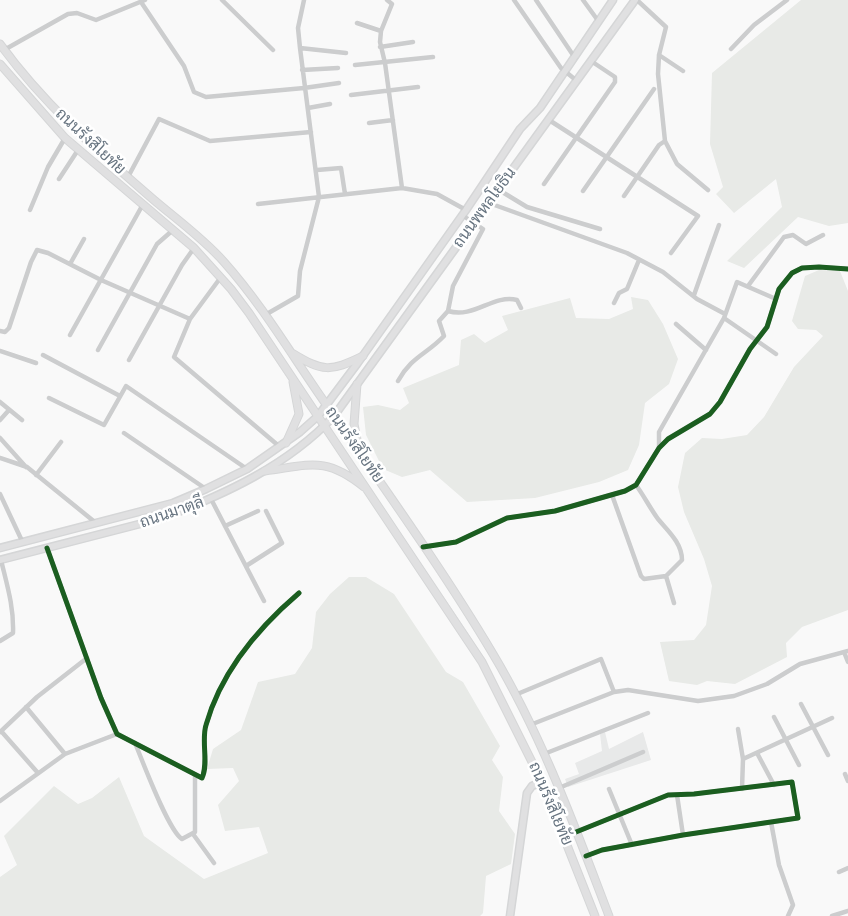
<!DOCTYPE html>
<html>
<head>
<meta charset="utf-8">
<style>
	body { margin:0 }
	canvas { display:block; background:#f9f9f9 }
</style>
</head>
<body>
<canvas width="848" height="916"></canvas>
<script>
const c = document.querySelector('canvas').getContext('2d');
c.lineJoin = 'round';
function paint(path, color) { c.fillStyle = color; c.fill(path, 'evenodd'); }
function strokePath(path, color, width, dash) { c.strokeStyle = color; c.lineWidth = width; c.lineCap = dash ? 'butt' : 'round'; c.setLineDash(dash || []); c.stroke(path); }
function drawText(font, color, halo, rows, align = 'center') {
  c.font = font + ' "DM Sans",Sarabun,sans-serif'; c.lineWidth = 5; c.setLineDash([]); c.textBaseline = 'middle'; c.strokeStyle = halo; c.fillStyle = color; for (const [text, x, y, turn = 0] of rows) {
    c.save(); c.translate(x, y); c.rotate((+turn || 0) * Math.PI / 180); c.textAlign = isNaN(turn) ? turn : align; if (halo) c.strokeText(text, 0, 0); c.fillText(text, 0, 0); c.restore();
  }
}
const built = new Path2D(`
	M605,732L609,749L643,732L651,760L568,787L565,779L579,774L575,763L602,751L600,734Z`);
const green = new Path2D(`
	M801,0H848V223L829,226L798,217L744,268L727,261L782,207L776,179L734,213L716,194L723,187L710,144L712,73Z
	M819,270L840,271L848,291V610L802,627L786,643L787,657L735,684L707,681L697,685L669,681L660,642L694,640L706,625L712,586L704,559L684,512L678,487L685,453L702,438L722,439L747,435L764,417L794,367L823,336L816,330L798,329L792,321L805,276Z
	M631,297L648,300L663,324L678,359L669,384L645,403L639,445L628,470L599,482L535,498L467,502L430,470L402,477L383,469L366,435L363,407L378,405L400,410L409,403L403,388L459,365L461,340L474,334L485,343L508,330L502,316L570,298L576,318L609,319L633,309Z
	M349,577H366L394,594L446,672L463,682L500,746L492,760L503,777L499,811L515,834L511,864L486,876L483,913L480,916H0V877L17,865L4,836L54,786L78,804L92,798L119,777L144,836L204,879L268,853L259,827L225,831L218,805L239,781L233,768L207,769L213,749L241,730L258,682L295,674L312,648L316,612L330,594Z`);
const street = new Path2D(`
	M222,0L273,50
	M387,0L392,4L381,31L380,42L385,63L402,188
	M514,0L561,68L577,81
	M536,0L575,58
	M583,0L599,22
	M637,0L666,27L659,55L658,74L665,141L677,164L708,190
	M141,2L184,66L194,92L206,97L304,88L339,83
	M357,23L381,31
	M380,47L413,42
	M300,48L346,53
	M731,49L754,25L787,0
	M4,50L68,14L77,13L96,20L145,0
	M659,55L683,71
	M355,65L433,57
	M302,70L338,68
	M351,95L418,87
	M308,108L330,104
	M549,120L698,216L671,253
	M369,123L393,120
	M317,170L341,168L345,194
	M128,177L159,119L210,141L311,132
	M59,179L78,150
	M544,184L615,82V77L591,61
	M499,190L527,207L600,229
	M583,191L654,89
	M624,196L659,145L665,141
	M489,203L627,253L663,272L697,299L725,314
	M258,204L402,188L437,194L466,210
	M30,210L48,167L65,138
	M70,264L84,239
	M221,277L190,319L174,357L280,447
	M748,286L784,237L793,235L806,244L823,235
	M694,295L719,225
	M614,303L619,293L627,289L639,260
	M448,311C474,319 493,294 517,300L521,308
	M265,315L298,296L300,271L319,197L300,48L298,28L304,0
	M724,318L776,354
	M676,324L706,350
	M0,331L5,332L9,328L31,262L37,250L48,253L101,280L190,319
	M70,335L142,206
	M98,350L157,244L173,230
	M0,351L36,363
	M43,355L120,396
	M129,360L182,265L194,248
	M398,381C411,357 427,354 444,336L439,321L448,311L453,286L483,229L462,215
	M49,398L104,425L126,386L247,469
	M0,402L22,420
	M0,420L9,410
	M124,433L206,489
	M0,438L26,467
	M659,448V432L724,318L737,282L776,299
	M0,458L27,467L96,523
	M36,475L61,442
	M0,494L23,543
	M612,495L641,576L644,579L666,576L682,560C682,543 668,531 658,519C650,508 644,496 636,485
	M211,499L264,601
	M225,526L258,511
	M424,547L456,542L507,518L555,511L625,491L636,485L659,448L668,439L710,414L720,402L750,349L767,327L779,289L792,273L802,268L819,267L848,269
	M47,548L101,698L117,734L202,778C209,763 201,741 206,725C221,672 258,628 299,593
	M246,566L282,543L266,511
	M666,576L674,603
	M0,641L13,633C14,607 7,585 1,560
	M844,652L848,662
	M515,695L601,659L614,692
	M801,704L828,755
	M26,707L65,754
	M774,717L799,765
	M530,725L614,692L628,690L698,701L734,696L767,684L800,664L848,651
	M738,729L743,759L742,789
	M1,731L38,773
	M0,732L37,697L87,658
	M135,743C143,762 168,830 182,839L195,832V775
	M757,753L774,785
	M544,754L648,713
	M743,759L832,718
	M845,774L848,781
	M559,788L643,752
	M609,789L632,845
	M677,795L683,835
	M0,801L65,754L117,734
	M771,822L779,865L793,905L788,916
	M576,832L668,795L694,794L792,782L798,818L683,835L602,850L586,856
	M193,834L214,863
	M839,872L848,868
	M832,916L848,911`);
const secondary = new Path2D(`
	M0,548L173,503L206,489L247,469L300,432L318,416L357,364L466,210L520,129L540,108L613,0
	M0,560L163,518C225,494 287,466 334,416L635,0
	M510,916L527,793L532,786L542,782`);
const primary = new Path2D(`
	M0,44C42,102 94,148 147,194C173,217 201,236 224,262C264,307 294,359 328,407C384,488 443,570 493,654C542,736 575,827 609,916
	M0,64L65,138L194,248L231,289L249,313L482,662L542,782L595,916
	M292,353C323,372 330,372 363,356
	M357,384L354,424L359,450
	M286,443L299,414L293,382
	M265,471C311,465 325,456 364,487`);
const cycleway = new Path2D(`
	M423,547L456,542L507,518L555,511L625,491L636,485L659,448L668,439L710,414L720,402L750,349L767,327L779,289L792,273L802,268L819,267L848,269
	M47,548L101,698L117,734L202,778C209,763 201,741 206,725C221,672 258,628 299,593
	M576,832L668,795L694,794L792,782L798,818L683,835L602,850L586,856`);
const streetNames = [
	["ถนนรังสิโยทัย",90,142,43],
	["ถนนพหลโยธิน",485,208,-54],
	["ถนนรังสิโยทัย",354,445,55],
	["ถนนมาตุลี",172,513,-19],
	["ถนนรังสิโยทัย",550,804,67]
];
paint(built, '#e8e9e9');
paint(green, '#e8eae7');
strokePath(secondary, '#d5d6d7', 9);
strokePath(primary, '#d5d6d7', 9);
strokePath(street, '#cccdce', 4.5);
strokePath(secondary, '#e0e0e1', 6);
strokePath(primary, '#e0e0e1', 7);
strokePath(cycleway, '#1b5e20', 5);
drawText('16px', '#677480', '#fff', streetNames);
</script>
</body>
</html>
